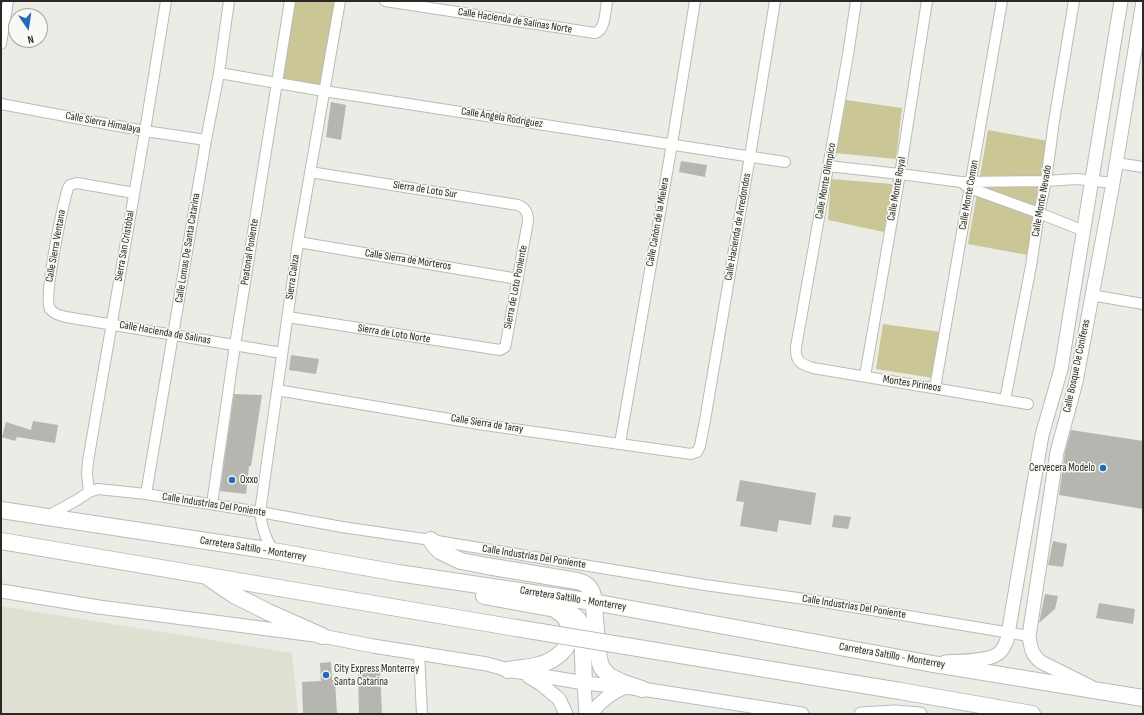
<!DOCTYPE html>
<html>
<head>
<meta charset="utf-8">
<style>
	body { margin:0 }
	#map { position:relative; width:1144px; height:715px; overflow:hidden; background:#ecece6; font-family:"Sofia Sans Condensed",sans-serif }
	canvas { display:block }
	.frame { position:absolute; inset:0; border:2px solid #2a2927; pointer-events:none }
	.north { position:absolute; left:8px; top:8px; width:40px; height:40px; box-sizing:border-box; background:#f9f9f3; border:1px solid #a6a6a1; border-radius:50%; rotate:167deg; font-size:11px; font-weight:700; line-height:16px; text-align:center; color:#2a2927 }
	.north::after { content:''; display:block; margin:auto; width:14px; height:18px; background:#236abb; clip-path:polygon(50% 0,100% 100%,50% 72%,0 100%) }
</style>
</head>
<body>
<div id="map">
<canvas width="1144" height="715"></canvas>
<div class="frame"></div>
<div class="north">N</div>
</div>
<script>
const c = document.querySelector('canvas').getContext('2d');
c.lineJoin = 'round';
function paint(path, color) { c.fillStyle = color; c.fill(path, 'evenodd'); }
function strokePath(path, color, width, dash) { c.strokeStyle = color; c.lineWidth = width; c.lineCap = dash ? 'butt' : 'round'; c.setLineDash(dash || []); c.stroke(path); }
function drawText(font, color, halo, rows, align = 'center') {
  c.font = font + ' "Sofia Sans Condensed",sans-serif'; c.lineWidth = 3; c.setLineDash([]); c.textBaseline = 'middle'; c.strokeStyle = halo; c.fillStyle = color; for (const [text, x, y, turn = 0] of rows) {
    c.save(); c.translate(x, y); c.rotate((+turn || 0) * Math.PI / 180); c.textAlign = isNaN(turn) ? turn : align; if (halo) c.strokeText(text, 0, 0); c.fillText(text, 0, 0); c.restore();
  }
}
const built = new Path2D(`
	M1,606L292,653L298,714H1Z`);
const green = new Path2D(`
	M290,1H341L326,94L276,86Z
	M846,100L902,108L896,159L835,153Z
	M988,130L1048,141L1027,255L968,244Z
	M831,179L892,184L884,232L828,220Z
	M883,324L941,332L933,378L876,369Z`);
const building = new Path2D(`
	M331,102L346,105L341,140L326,137Z
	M681,161L707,165L705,177L679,172Z
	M291,355L319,359L316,374L289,370Z
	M234,394L262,395L251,466H249L246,494L220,491Z
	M33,421L58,425L55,443L17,437L15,441L2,437L6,422L31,430Z
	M1071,430L1143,441V509L1059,495L1065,452Z
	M740,480L816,493L811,525L779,520L777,532L740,526L744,502L736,501Z
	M834,515L851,517L848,529L832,527Z
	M1053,541L1067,544L1063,567L1048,565Z
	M1045,594L1058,596L1055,609L1039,623Z
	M1099,603L1135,609L1133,624L1096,618Z
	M331,662L332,680H335L337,714H303L302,682L321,681L320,663Z
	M380,670L382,714H359L358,671Z`);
const minor = new Path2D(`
	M385,1L595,33C606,29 605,11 607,1
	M856,1L848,55L796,347C795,361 800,364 813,368L1028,404
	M1,44L8,1
	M219,73L324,91L785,162
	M1,104L145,131L206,140
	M1116,163L1143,167
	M828,166L900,174L961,182L1046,181L1077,179L1113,183
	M965,185L970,188L1039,213L1084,231
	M134,193L77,183L70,185L68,188C63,205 43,297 50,309C54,314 61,316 66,317L282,353
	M298,242L518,279
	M1091,295L1143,304
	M288,317L500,350L505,347L506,343L528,221C528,213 526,208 518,205L310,172
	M865,376L900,174L927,1
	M935,388L1002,1
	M277,390L485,425L691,454L697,452L700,446L705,420L750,156L775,1
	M1005,400L1031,266L1039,213L1046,181L1054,121L1074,1
	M620,443L672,144L695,1
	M89,492L87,474L88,461L145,131L166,1
	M146,494L206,140L219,73L229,1
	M212,504L235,345L290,1
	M46,517L77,500L89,492L98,489L146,494L260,512L342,527L431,540L705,585L805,599L1029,636
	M273,551C265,537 262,528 260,512L298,242L340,1
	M419,653L422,714`);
const tertiary = new Path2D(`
	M1,591L99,607L322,636L373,646L487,664L508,670L584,683L642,689L802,714
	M945,662C958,661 993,662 1001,651C1004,648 1005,644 1007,640L1042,435L1061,369L1121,1
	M529,677L541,684L559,699L566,714
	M584,683L586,714
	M1091,687L1041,662C1031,654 1031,648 1029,636L1057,452L1076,382L1113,183L1143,1
	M591,714C600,701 611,693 625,687
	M861,714L895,712L920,714`);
const primary = new Path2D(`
	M1,510L273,551L398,573L593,602L933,664L1143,698
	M431,540L435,546L440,551L461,561L487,566L577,581C586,583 591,587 593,596L598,652L600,663L602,668L609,676L621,682L642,689
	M1,541L516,628
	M209,578L234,595L268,612L322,636
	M484,596L566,611C574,615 580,619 582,628L584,683
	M508,670C518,668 529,668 539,665C554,661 573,648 570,629C568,620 564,615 556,610
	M900,691L1032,714`);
const primaryBridge = new Path2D(`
	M516,628L900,691`);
const markers = [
	[1103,468,4,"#236abb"],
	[232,480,4,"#236abb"],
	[326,675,4,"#236abb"]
];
const streetNames = [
	["Calle Hacienda de Salinas Norte",515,21,9],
	["Calle Ángela Rodríguez",502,118,9],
	["Calle Sierra Himalaya",103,123,11],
	["Calle Monte Olímpico",826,181,-80],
	["Calle Monte Royal",897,189,-80],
	["Sierra de Loto Sur",425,190,9],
	["Calle Monte Coman",969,195,-80],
	["Calle Monte Nevado",1042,201,-80],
	["Calle Cañón de la Mielera",658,222,-80],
	["Calle Hacienda de Arredondos",738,227,-80],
	["Calle Sierra Ventana",56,246,-80],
	["Sierra San Cristóbal",125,246,-80],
	["Calle Lomas De Santa Catarina",188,248,-81],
	["Peatonal Poniente",250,252,-81],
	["Calle Sierra de Morteros",408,260,9],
	["Sierra Caliza",293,277,-82],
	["Sierra de Loto Poniente",516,287,-79],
	["Calle Hacienda de Salinas",165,333,10],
	["Sierra de Loto Norte",394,334,9],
	["Calle Bosque De Coníferas",1077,366,-78],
	["Montes Pirineos",912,384,9],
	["Calle Sierra de Taray",487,424,9],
	["Calle Industrias Del Poniente",214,505,9],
	["Carretera Saltillo - Monterrey",253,549,9],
	["Calle Industrias Del Poniente",534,557,9],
	["Carretera Saltillo - Monterrey",573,599,9],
	["Calle Industrias Del Poniente",854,607,9],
	["Carretera Saltillo - Monterrey",892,656,10]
];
const poiNames = [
	["Cervecera Modelo",1095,468,"right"],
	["Oxxo",240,480],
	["City Express Monterrey",334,669],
	["Santa Catarina",334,682]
];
paint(built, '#dfdfd2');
paint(green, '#cac695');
paint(building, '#b6b6b0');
strokePath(minor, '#bbbbb6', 12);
strokePath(tertiary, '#bbbbb6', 15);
strokePath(primary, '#bbbbb6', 18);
strokePath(minor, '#fff', 10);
strokePath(tertiary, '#fff', 13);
strokePath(primary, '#fff', 16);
strokePath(primaryBridge, '#bbbbb6', 18, []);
strokePath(primaryBridge, '#fff', 16);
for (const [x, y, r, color] of markers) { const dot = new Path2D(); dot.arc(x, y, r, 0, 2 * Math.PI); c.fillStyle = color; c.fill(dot); strokePath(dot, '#f9f9f3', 1.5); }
drawText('11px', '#2a2927', '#f9f9f3', streetNames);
drawText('11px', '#2a2927', '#f9f9f3', poiNames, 'left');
</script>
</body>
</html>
